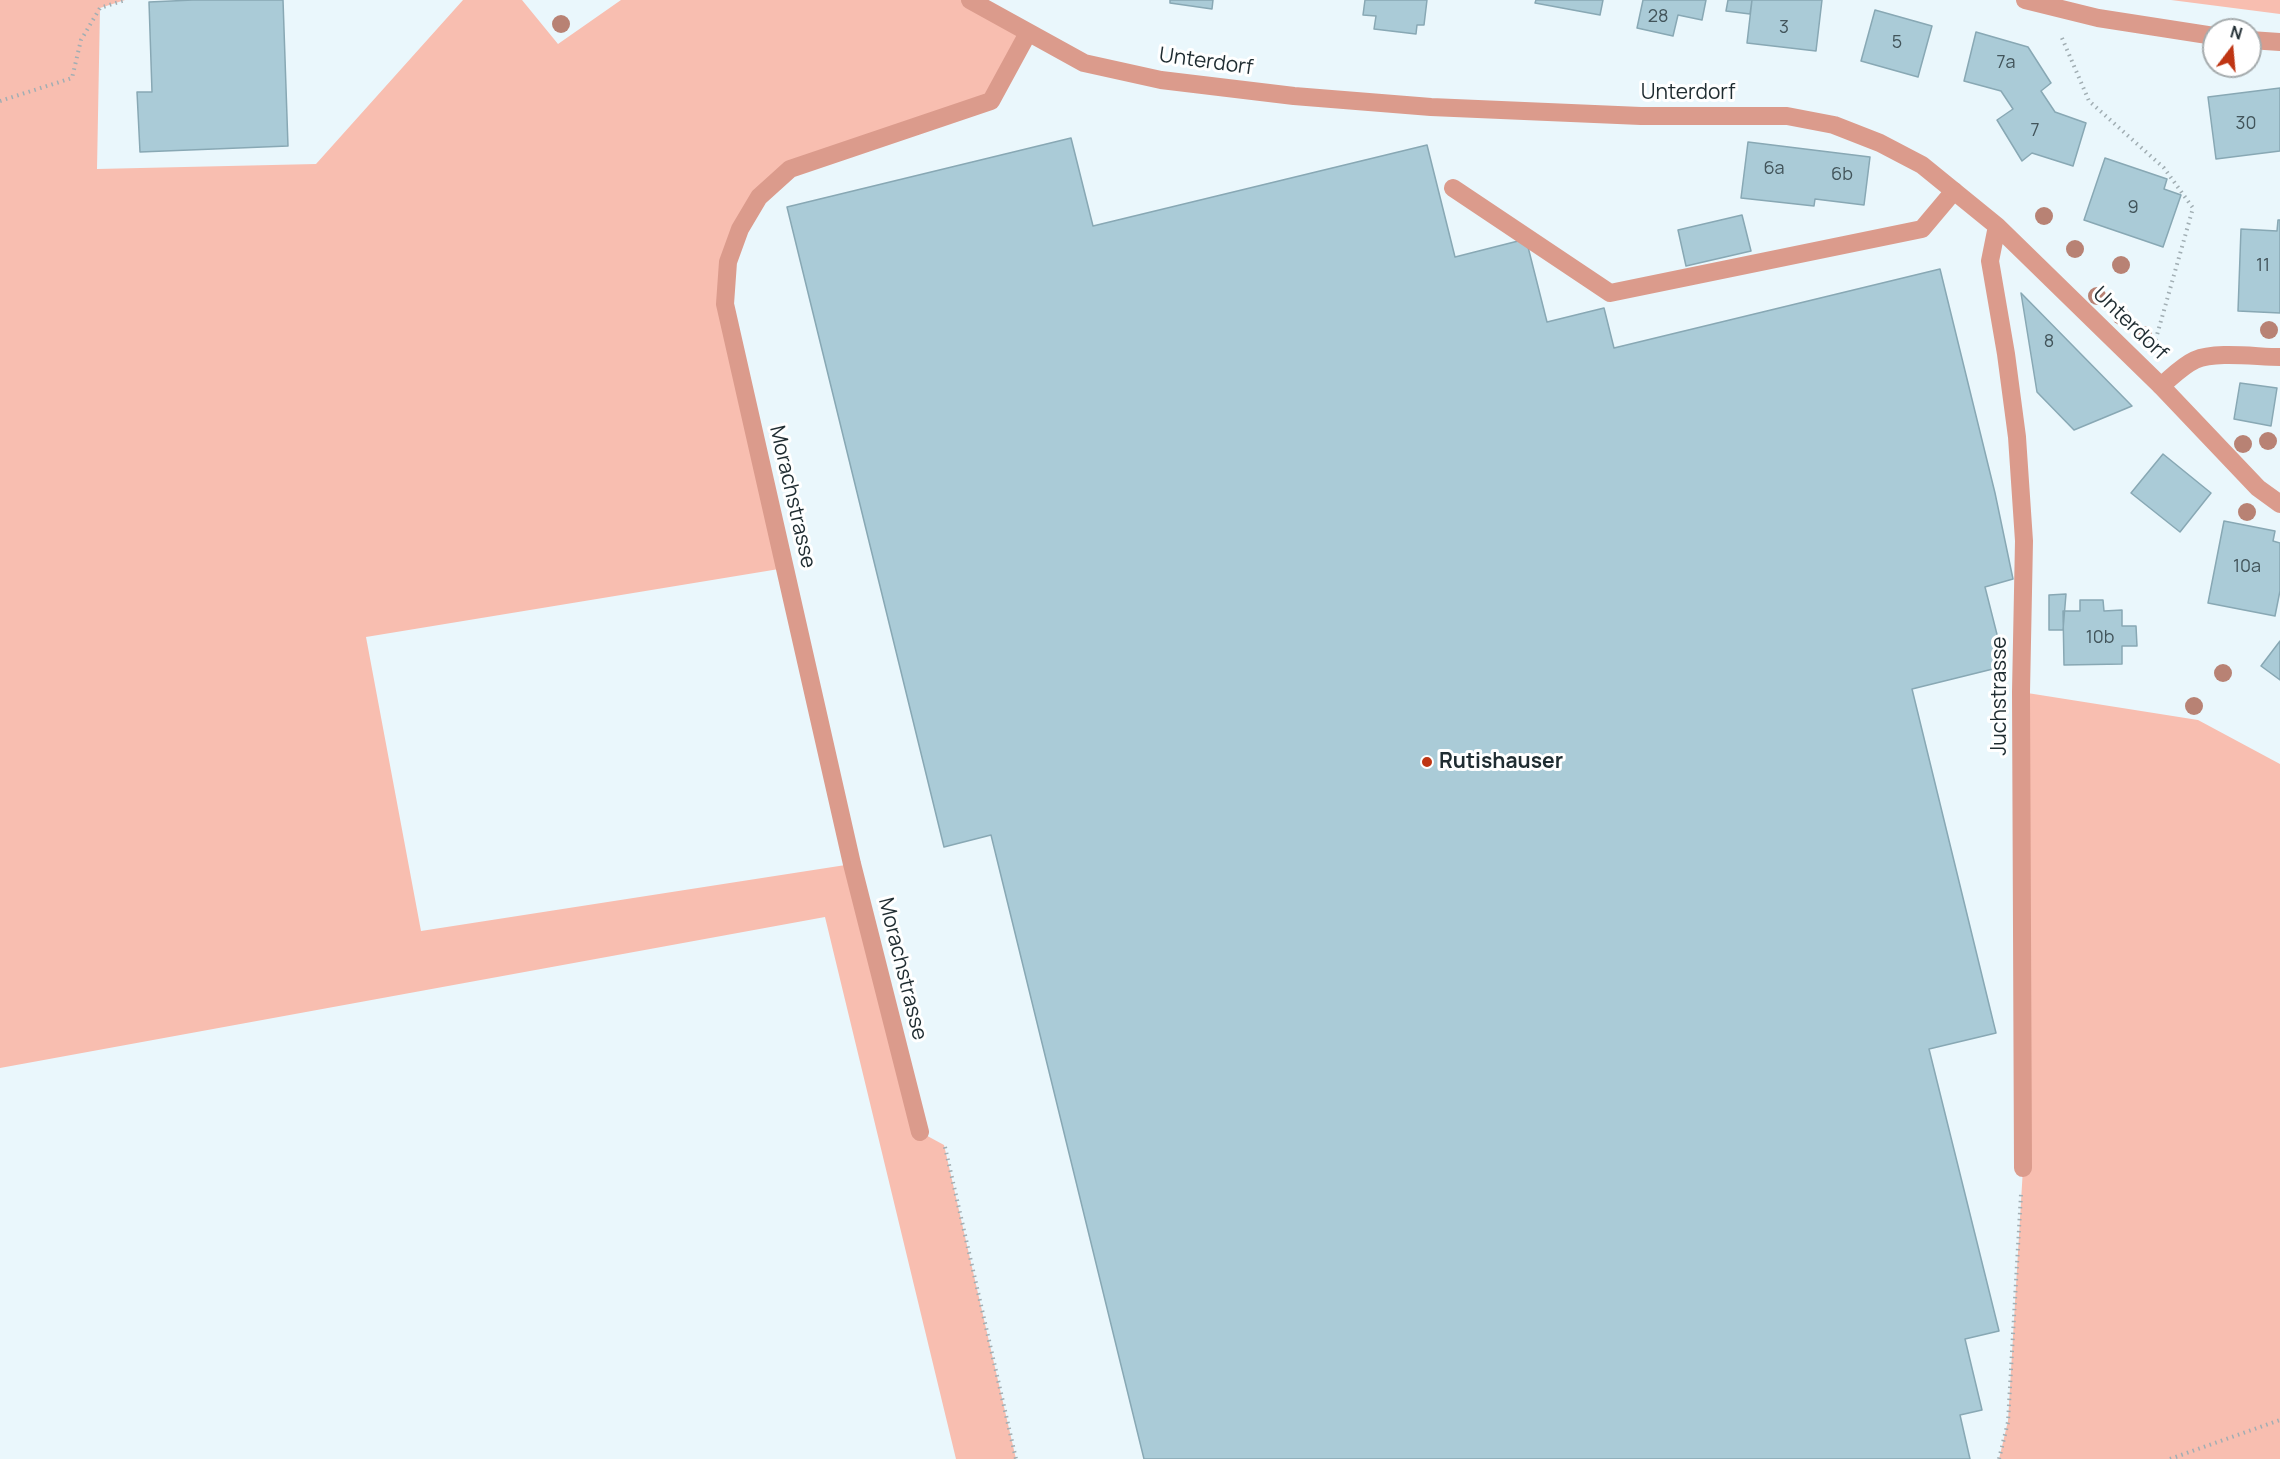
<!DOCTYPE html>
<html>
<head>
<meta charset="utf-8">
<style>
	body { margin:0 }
	#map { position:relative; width:2280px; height:1459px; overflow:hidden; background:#eaf7fc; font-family:Manrope,sans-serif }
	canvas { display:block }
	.north { position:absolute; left:2202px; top:18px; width:60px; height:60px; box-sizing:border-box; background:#fff; border:2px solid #a5abad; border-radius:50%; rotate:16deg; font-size:16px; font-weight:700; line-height:24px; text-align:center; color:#1f2c31 }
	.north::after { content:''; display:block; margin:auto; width:21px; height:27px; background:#bf3513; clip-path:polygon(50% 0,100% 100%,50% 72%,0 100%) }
</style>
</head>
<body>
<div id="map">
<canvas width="2280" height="1459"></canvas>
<div class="north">N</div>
</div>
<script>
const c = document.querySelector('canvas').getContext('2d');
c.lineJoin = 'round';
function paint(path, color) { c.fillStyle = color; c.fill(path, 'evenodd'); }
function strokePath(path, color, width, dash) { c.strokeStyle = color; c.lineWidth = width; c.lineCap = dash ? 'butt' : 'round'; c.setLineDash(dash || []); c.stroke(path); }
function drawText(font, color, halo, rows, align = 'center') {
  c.font = font + ' Manrope,sans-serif'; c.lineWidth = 6; c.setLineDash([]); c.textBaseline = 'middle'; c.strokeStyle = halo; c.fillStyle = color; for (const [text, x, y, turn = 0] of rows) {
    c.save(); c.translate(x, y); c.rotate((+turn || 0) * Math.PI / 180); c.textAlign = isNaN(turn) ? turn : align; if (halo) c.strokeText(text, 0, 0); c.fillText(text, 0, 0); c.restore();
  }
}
const green = new Path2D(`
	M0,0H125L100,8L97,169L316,164L463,0H522L558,44L621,0H970L1028,33L991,101L790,169L740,229L725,304L785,568L366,637L421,931L852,864L920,1132L944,1145L1016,1459H956L825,917L0,1068Z
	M2171,0H2280V14Z
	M2021,692L2198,720L2280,764V1459H1999L2008,1421L2023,1168Z`);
const building = new Path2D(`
	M193,0H283L288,146L140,152L137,92H152L149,2Z
	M1170,0H1213L1212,9L1170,3Z
	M1365,0H1427L1424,25H1417L1416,34L1374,29L1376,16L1363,15Z
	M1536,0H1603L1600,15L1535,3Z
	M1643,0H1706L1702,20L1678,15L1673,36L1637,28Z
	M1728,0H1752L1750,14L1726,11Z
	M1752,0H1822L1816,51L1747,43Z
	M1875,10L1932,26L1918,77L1861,61Z
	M1976,32L2028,47L2051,83L2041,91L2055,112L2086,123L2073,166L2032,153L2022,161L1997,120L2013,109L2001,91L1964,81Z
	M2280,88V151L2216,159L2208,97Z
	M1071,138L1093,226L1427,145L1455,257L1526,239L1547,322L1604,308L1614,348L1940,269L1995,493L2013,579L1985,587L2005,666L1912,689L1996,1033L1929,1049L1999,1331L1965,1339L1982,1410L1960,1415L1970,1459H1144L991,835L944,847L787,207Z
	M1748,142L1870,157L1864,205L1815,199L1814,206L1741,198Z
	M2105,158L2167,179L2164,189L2181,195L2163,247L2084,220Z
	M1742,215L1751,251L1686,266L1678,230Z
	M2278,220H2280V313L2238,311L2241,229L2277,231Z
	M2021,293L2132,406L2074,430L2037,392Z
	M2240,383L2277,388L2271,426L2234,419Z
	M2163,454L2211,493L2180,532L2131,493Z
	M2224,521L2275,531L2273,541L2280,543V591L2275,616L2208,603Z
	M2066,594L2063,630H2049V595Z
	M2080,600H2103L2104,611L2122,610V626H2136L2137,646H2122V664L2064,665L2063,611H2080Z
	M2280,641V680L2261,666Z`);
const path = new Path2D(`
	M2062,38L2089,101L2164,168L2193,208L2155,342
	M0,101L72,78L81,40L100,8L125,0
	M945,1147L1016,1459
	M1999,1459L2008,1422L2021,1194
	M2170,1459L2280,1420`);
const lane = new Path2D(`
	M1453,188L1610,293L1922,229L1954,191
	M2161,386C2172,377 2182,366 2195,360C2216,351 2256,357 2280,357`);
const street = new Path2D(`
	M970,0L1084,63L1161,80L1294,96L1431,107L1641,116H1787L1834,125L1880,143L1922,165L1997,226L2161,386L2258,488L2280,504
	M2025,0L2098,18L2214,36
	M2250,40L2280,42
	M1997,226L1990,261L2006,354L2017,437L2024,541L2021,692L2023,1168
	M920,1132L852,864L725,304L728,262L740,229L759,197L790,169L991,101L1028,33`);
const trees = [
	[561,24],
	[2044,216],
	[2075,249],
	[2121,265],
	[2097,296],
	[2121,316],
	[2269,330],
	[2143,335],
	[2268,441],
	[2243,444],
	[2247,512],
	[2223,673],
	[2194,706]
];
const markers = [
	[1427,762,6,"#bf3513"]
];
const numberNames = [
	["28",1658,17],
	["3",1784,28],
	["5",1897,43],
	["7a",2006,63],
	["30",2246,124],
	["7",2035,131],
	["6a",1774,169],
	["6b",1842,175],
	["9",2133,208],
	["11",2263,266],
	["8",2049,342],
	["10a",2247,567],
	["10b",2100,638]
];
const streetNames = [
	["Unterdorf",1206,62,8],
	["Unterdorf",1688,93],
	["Unterdorf",2130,324,44],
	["Morachstrasse",792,497,77],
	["Juchstrasse",2000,696,-90],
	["Morachstrasse",902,969,76]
];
const poiNames = [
	["Rutishauser",1439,762]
];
paint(green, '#f8beb0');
paint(building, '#aacbd7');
strokePath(building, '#88a8b4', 1.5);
strokePath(path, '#a1aeb3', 4, [1.5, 4.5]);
strokePath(lane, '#db9b8c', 18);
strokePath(street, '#db9b8c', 18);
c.fillStyle = '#b88274';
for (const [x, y] of trees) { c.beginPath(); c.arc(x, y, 9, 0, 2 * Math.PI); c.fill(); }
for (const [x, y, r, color] of markers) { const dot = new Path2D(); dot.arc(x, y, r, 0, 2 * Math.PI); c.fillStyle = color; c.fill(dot); strokePath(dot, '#fff', 2); }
drawText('18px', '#42545a', null, numberNames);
drawText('21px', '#1f2c31', '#fff', streetNames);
drawText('bold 21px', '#1f2c31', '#fff', poiNames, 'left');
</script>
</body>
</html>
